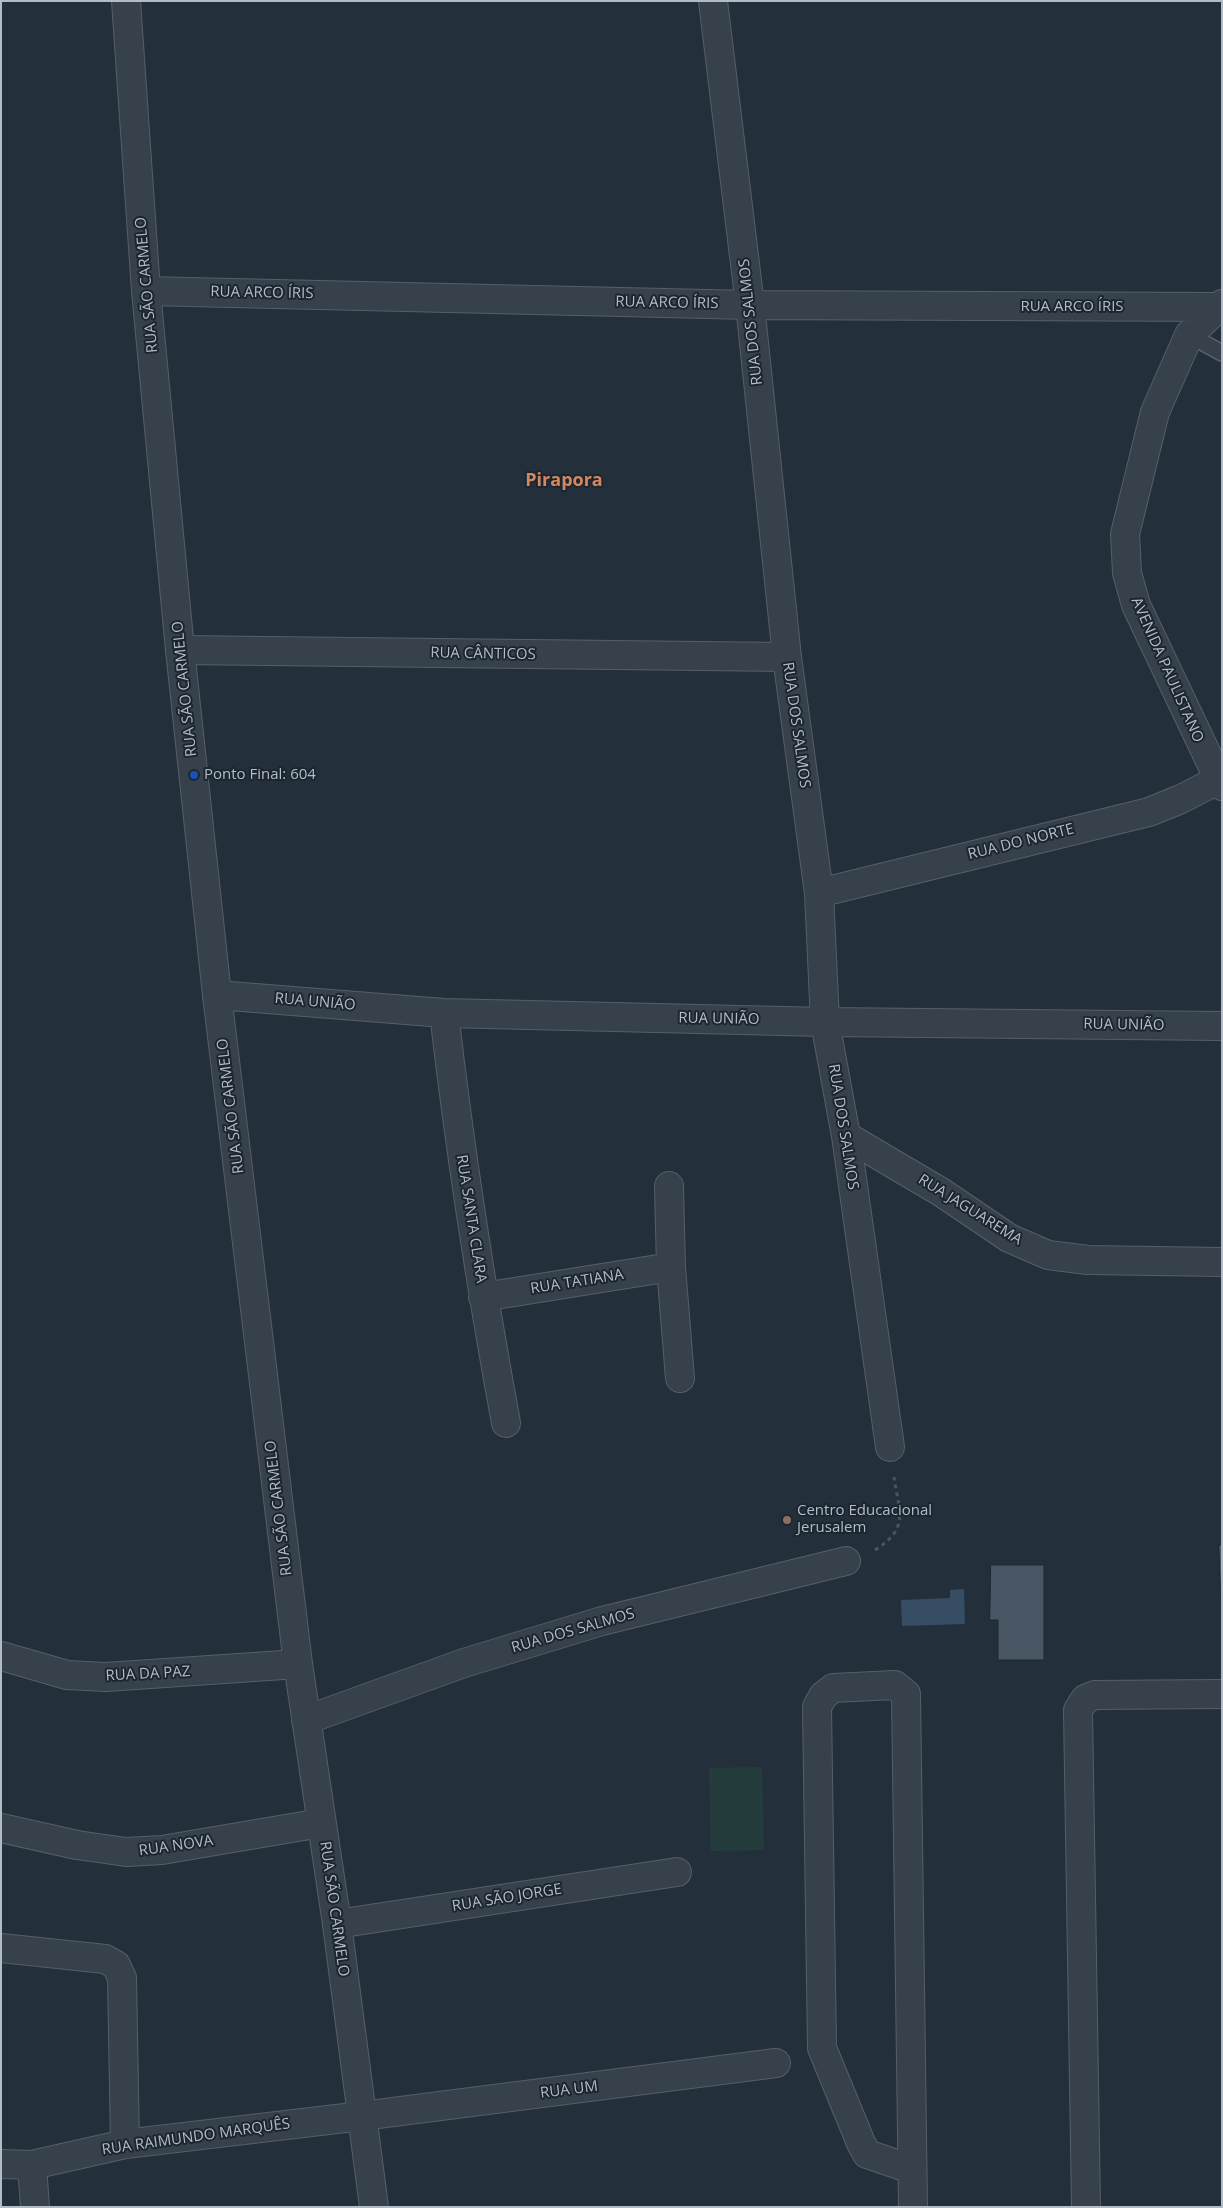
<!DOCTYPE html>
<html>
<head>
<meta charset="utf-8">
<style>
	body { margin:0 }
	#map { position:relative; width:1223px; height:2208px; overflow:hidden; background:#23303c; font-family:"Open Sans",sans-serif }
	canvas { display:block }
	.frame { position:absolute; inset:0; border:2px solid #b2bcc8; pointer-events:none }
</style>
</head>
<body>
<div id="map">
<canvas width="1223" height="2208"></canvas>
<div class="frame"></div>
</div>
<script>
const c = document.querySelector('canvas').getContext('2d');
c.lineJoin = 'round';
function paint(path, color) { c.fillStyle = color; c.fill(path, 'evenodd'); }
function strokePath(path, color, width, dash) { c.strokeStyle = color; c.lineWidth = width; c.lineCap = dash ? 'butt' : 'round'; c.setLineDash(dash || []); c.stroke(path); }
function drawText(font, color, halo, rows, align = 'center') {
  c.font = font + ' "Open Sans",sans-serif'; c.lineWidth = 4; c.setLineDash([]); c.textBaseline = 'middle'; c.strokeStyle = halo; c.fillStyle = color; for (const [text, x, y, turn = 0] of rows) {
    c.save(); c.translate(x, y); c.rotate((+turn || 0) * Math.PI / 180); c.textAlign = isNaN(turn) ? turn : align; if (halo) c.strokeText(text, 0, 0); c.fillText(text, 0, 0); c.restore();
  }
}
const green = new Path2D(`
	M762,1767L764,1850L711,1851L709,1768Z`);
const water = new Path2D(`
	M964,1589L965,1624L902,1626L901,1600L950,1598V1590Z`);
const building = new Path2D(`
	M1219,1545H1222V1598H1221Z
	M991,1565H1044V1660H998V1620H990Z`);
const path = new Path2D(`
	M875,1550C910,1528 899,1512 894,1477`);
const service = new Path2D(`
	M1189,335L1222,353`);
const minor = new Path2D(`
	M713,1L750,305L787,657L819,893L825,1022L846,1136L890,1447
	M146,291L750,305L1218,307
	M1222,304L1189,335L1155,412L1125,534L1127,573L1136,605L1222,786
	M180,650L787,657
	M819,893L1149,812L1181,799L1218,780
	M217,995L444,1013L825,1022L1222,1026
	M444,1013C460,1151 481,1287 506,1423
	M846,1136L941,1192L1009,1238L1048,1255L1088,1260L1222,1262
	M669,1186L671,1267L680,1378
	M483,1297L671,1267
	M1,1656L67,1675L106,1677L298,1664
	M306,1720L464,1663L602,1621L846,1561
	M1,1828L77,1845L126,1852L162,1850L321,1823
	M337,1924L677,1872
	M1,1948L105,1959L116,1965L122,1978L125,2144
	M1,2164L32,2165L125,2144L362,2116L776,2063
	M32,2165L35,2207
	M911,2169L867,2154L861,2143L822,2048L817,1707L823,1696L833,1688L895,1685L906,1694L913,2207
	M1086,2207L1078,1710L1085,1699L1095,1695L1222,1694`);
const tertiary = new Path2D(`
	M126,1L146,291L180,650L217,995L298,1664L337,1924L374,2207`);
const markers = [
	[194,775,5,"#1a4fb4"],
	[787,1520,5,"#8d6e63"]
];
const streetNames = [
	["RUA SÃO CARMELO",147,285,-95],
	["RUA ARCO ÍRIS",262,293,1],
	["RUA ARCO ÍRIS",667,303,1],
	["RUA ARCO ÍRIS",1072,307],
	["RUA DOS SALMOS",751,322,-96],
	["RUA CÂNTICOS",483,654,1],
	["AVENIDA PAULISTANO",1167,670,66],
	["RUA SÃO CARMELO",185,689,-96],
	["RUA DOS SALMOS",796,725,82],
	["RUA DO NORTE",1021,842,-14],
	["RUA UNIÃO",315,1002,5],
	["RUA UNIÃO",719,1019,1],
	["RUA UNIÃO",1124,1025,1],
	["RUA SÃO CARMELO",231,1106,-97],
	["RUA DOS SALMOS",843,1127,81],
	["RUA JAGUAREMA",970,1210,32],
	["RUA SANTA CLARA",471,1219,81],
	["RUA TATIANA",577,1282,-9],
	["RUA SÃO CARMELO",279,1508,-97],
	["RUA DOS SALMOS",573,1631,-16],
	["RUA DA PAZ",148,1674,-3],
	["RUA NOVA",176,1846,-8],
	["RUA SÃO JORGE",507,1898,-9],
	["RUA SÃO CARMELO",334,1909,82],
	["RUA UM",569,2090,-7],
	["RUA RAIMUNDO MARQUÊS",196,2137,-8]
];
const poiNames = [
	["Ponto Final: 604",204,775],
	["Centro Educacional",797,1511],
	["Jerusalem",797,1528]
];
const quarterNames = [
	["Pirapora",564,481]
];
paint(green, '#253c3d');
paint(water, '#364d63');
paint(building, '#495765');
strokePath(building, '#1e2833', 1);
strokePath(service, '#555f6a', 18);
strokePath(minor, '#555f6a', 30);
strokePath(tertiary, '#555f6a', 30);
strokePath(path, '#425959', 3, [4, 4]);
strokePath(service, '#36414c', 15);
strokePath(minor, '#36414c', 28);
strokePath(tertiary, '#36414c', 28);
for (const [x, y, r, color] of markers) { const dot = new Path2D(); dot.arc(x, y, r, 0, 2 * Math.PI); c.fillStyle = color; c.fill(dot); strokePath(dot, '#1c2631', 2); }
drawText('15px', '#b2bcc8', '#1c2631', streetNames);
drawText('15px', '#b2bcc8', '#1c2631', poiNames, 'left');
drawText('bold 18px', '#d58760', '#1c2631', quarterNames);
</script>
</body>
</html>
